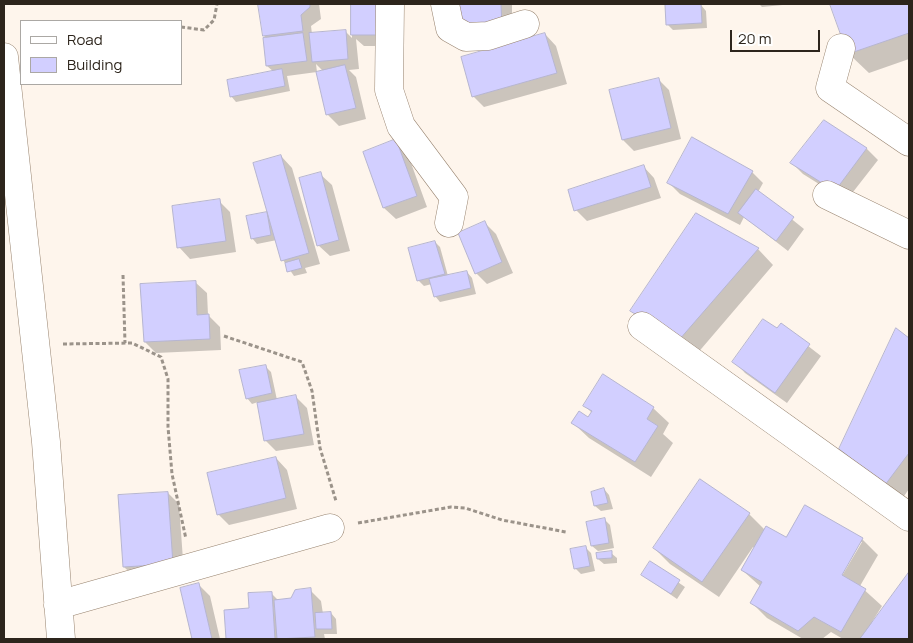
<!DOCTYPE html>
<html>
<head>
<meta charset="utf-8">
<style>
	body { margin:0 }
	#map { position:relative; width:913px; height:643px; overflow:hidden; background:#fef5ec; font-family:Manrope,sans-serif }
	canvas { display:block }
	.frame { position:absolute; inset:0; border:5px solid #2d251c; pointer-events:none }
	.legend { position:absolute; left:20px; top:20px; width:162px; height:65px; box-sizing:border-box; background:#fff; border:1px solid #aba8a4; margin:0; padding:6px 9px; list-style:none; font-size:15px; color:#2d251c }
	.legend li { display:flex; align-items:center; gap:10px; height:25px }
	.legend b { width:25px; border:1px solid #aba8a4 }
	.scale { position:absolute; left:730px; top:30px; width:90px; height:22px; box-sizing:border-box; border:2px solid #2d251c; border-top:0; padding-left:6px; font-size:15px; line-height:18px; white-space:nowrap; color:#2d251c; -webkit-text-stroke:4px #fff; paint-order:stroke }
</style>
</head>
<body>
<div id="map">
<canvas width="913" height="643"></canvas>
<div class="frame"></div>
<ul class="legend">
<li><b style="height:6px;background:#fff"></b>Road</li>
<li><b style="height:14px;background:#d2cfff"></b>Building</li>
</ul>
<div class="scale">20 m</div>
</div>
<script>
const c = document.querySelector('canvas').getContext('2d');
c.lineJoin = 'round';
function paint(path, color) { c.fillStyle = color; c.fill(path, 'evenodd'); }
function strokePath(path, color, width, dash) { c.strokeStyle = color; c.lineWidth = width; c.lineCap = dash ? 'butt' : 'round'; c.setLineDash(dash || []); c.stroke(path); }
const shadow = new Path2D(`
	M259,4H319L321,19L311,26L312,34L345,31L352,38V4H389V46H364L356,39L359,69L349,70L356,77L366,119L339,126L327,114L317,72L287,76L290,91L236,102L231,96L274,72L267,66V39L264,36ZM316,64L323,71L317,72Z
	M459,4H512V38L460,28Z
	M759,4H793L762,7Z
	M832,4H909V59L869,73L849,54Z
	M701,5L706,11L707,28L673,30L667,24Z
	M545,34L556,46L567,84L484,107L473,96Z
	M658,79L669,90L681,139L634,151L623,140Z
	M824,122L867,149L878,160L846,201L803,174L792,163Z
	M396,141L407,152L427,207L396,219L384,208L364,152Z
	M281,156L292,168L320,264L305,268L307,273L294,276L283,260L277,240L257,244L252,238L267,214L270,217Z
	M643,166L654,178L661,198L587,221L576,210Z
	M752,172L763,183L758,192L804,229L788,251L744,217L740,225L680,194L669,183Z
	M320,174L332,185L350,251L330,256L318,245Z
	M219,201L230,212L236,252L190,259L179,247Z
	M485,223L496,234L513,273L487,284L476,273Z
	M435,242L440,247L448,276L467,272L472,278L476,294L440,302L435,296L432,284L424,286L418,280Z
	M758,249L773,265L696,355L648,326Z
	M195,282L207,293L208,315L220,327L221,350L156,353L145,342Z
	M781,325L821,356L787,403L745,373L734,361Z
	M897,330L909,339V489L902,499L857,464L841,448Z
	M265,366L271,372L277,400L296,397L307,408L314,445L276,451L265,440L258,402L252,404L247,398Z
	M584,405L653,408L669,423L663,434L673,443L651,477L589,438L573,423L589,419L592,413Z
	M276,458L287,470L297,509L229,525L218,514Z
	M701,481L749,514L765,530L786,539L806,507L862,539L878,555L860,586L882,606L872,622L873,623L909,574V639H843L831,632L822,639H803L767,618L752,603L761,587L742,570L755,548L753,547L719,597L670,564L654,548ZM859,542H862L839,581L837,579Z
	M604,489L609,495L613,509L601,511L595,506L592,492Z
	M168,493L179,504L184,574L136,578L124,567Z
	M604,519L610,525L614,548L598,551L592,546L588,523Z
	M586,548L591,553L595,571L581,574L575,568Z
	M611,553L617,558V563L604,564L598,559Z
	M650,563L685,587L677,599L642,575Z
	M199,585L210,596L220,639H193L182,589Z
	M310,590L321,601L323,614L331,613L336,619L337,634H324L325,639H227L225,611L250,609L272,594L279,601L292,599Z`);
const building = new Path2D(`
	M258,4H310V7L301,15L303,31L263,36Z
	M351,4H378V35H351Z
	M458,4H501L502,27L459,28Z
	M701,4L702,23L666,25L665,5Z
	M830,4H909V33L848,54Z
	M346,30L348,59L312,62L309,33Z
	M303,33L307,61L266,66L263,38Z
	M545,33L557,73L472,97L461,57Z
	M345,65L356,108L326,115L316,72Z
	M282,69L285,86L230,97L227,80Z
	M659,78L671,128L622,140L609,90Z
	M824,120L867,148L835,191L790,163Z
	M692,137L753,171L728,214L667,183Z
	M396,139L417,196L383,208L363,152Z
	M281,155L309,253L281,261L253,163Z
	M644,165L651,187L574,211L568,190Z
	M321,172L339,240L317,246L299,178Z
	M756,189L794,217L776,241L738,213Z
	M220,199L226,241L177,248L172,206Z
	M267,212L271,235L251,239L246,216Z
	M696,213L759,248L679,340L630,311Z
	M485,221L502,262L475,274L458,233Z
	M435,241L445,274L417,281L408,248Z
	M299,259L302,268L287,272L285,263Z
	M467,271L471,288L434,297L429,279Z
	M196,281L197,315L209,314L210,339L144,342L140,284Z
	M763,319L777,328L781,323L810,344L775,393L732,362Z
	M896,328L909,338V453L885,485L839,449Z
	M266,365L272,393L246,399L239,370Z
	M603,374L654,407L647,419L658,426L635,462L571,423L579,411L588,417L592,411L583,406Z
	M296,395L304,434L264,441L257,403Z
	M276,457L286,498L217,515L207,473Z
	M700,479L750,513L702,582L653,548Z
	M604,488L608,503L594,506L591,492Z
	M168,492L173,564L123,567L118,495Z
	M805,505L863,538L842,575L866,589L841,632L814,617L798,631L750,603L762,582L741,570L766,526L786,537Z
	M605,518L609,543L591,546L586,522Z
	M586,546L590,566L574,569L570,549Z
	M612,551V558L597,559L596,553Z
	M650,561L680,580L671,594L641,575Z
	M909,572V639H860Z
	M199,583L212,639H192L180,588Z
	M311,588L315,637L277,639L274,600L291,598L295,590Z
	M272,592L275,639H226L224,610L249,608L248,593Z
	M331,612L332,629H316L315,613Z`);
const path = new Path2D(`
	M181,27L204,30L214,20L217,4
	M123,275L125,343
	M224,336L302,362L312,391L320,448L336,501
	M63,344L132,343L161,357L168,379V427L172,474L186,539
	M358,523L451,507L465,508L502,520L566,532`);
const street = new Path2D(`
	M390,4L389,90L401,126L454,197L449,223
	M445,4L450,28L466,37L488,36L525,24
	M841,48L830,88L909,142
	M4,57L46,442L61,639
	M827,195L909,235
	M642,326L909,517
	M58,605L330,528`);
paint(shadow, '#0003');
paint(building, '#d2cfff');
strokePath(building, '#b6b5d0', 1);
strokePath(street, '#97836f', 29);
strokePath(path, '#9b938a', 3, [4, 2.5]);
strokePath(street, '#fff', 28);
</script>
</body>
</html>
